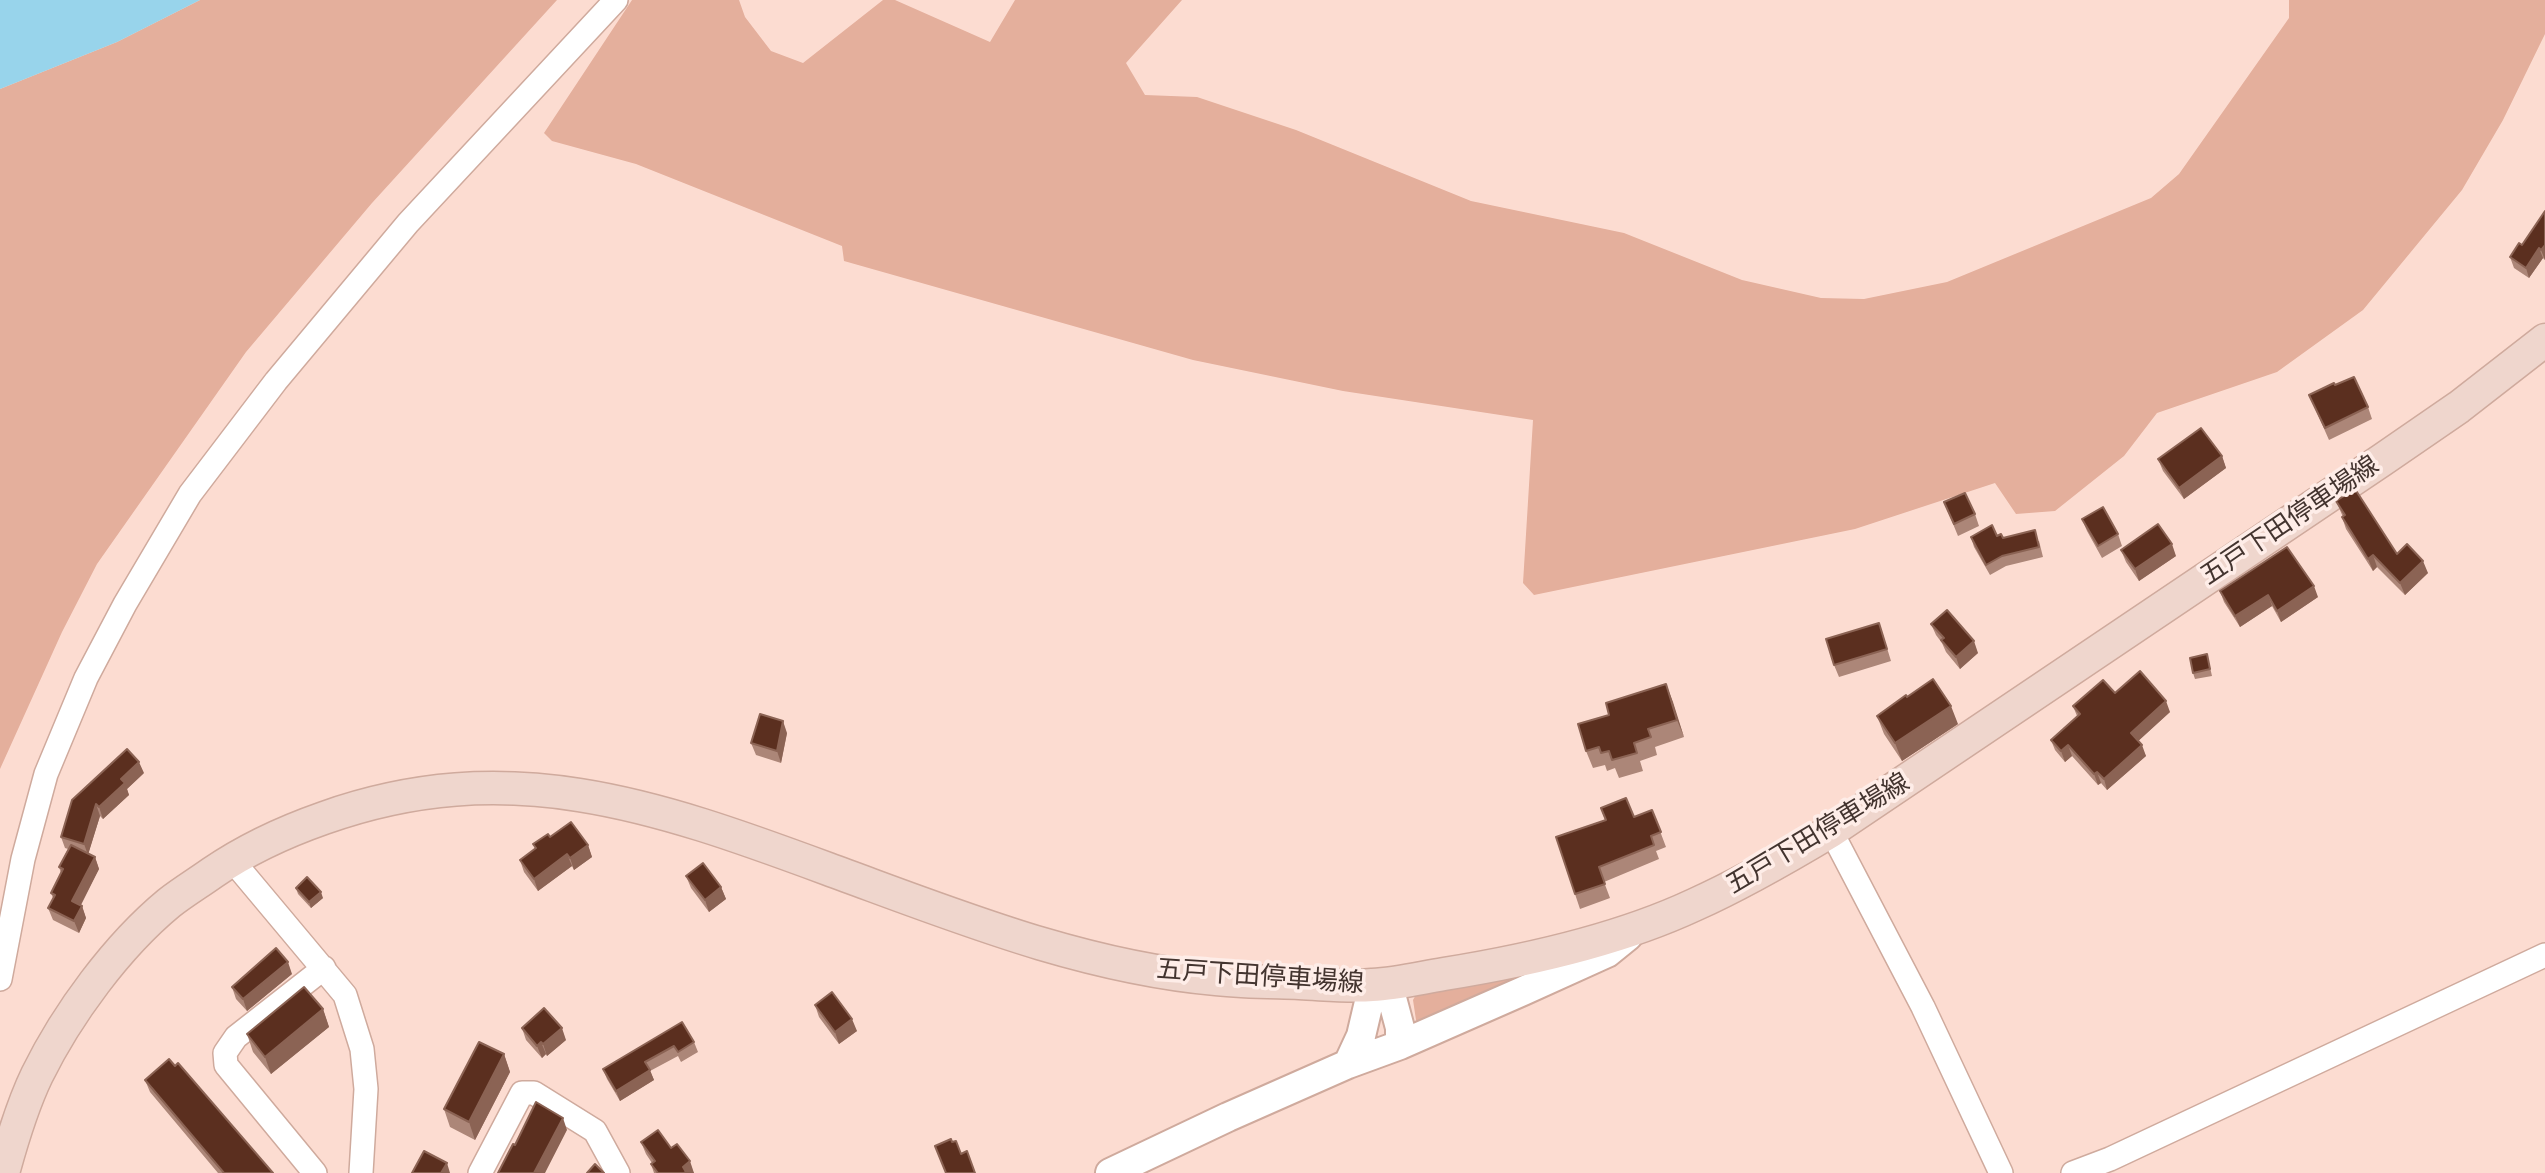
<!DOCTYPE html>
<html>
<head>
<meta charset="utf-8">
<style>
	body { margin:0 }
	canvas { display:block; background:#fcdcd1 }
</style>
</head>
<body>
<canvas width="2545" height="1173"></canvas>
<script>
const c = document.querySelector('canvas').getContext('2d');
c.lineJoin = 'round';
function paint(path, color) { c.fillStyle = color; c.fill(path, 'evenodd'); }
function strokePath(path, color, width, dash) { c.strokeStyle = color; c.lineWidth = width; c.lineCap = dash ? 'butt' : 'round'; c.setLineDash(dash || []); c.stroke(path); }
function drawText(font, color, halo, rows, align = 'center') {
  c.font = font + ' Karla,"Noto Sans JP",sans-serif'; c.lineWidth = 7; c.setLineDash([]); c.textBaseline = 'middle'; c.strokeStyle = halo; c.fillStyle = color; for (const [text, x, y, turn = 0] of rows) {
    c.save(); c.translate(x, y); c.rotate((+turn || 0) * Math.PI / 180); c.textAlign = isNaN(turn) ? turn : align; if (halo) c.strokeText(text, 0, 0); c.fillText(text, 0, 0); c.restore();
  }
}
const green = new Path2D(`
	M200,0H557L372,203L246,352L97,564L62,632L0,769V89L117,42Z
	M632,0H739L745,17L771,51L803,63L883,0H895L990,42L1015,0H1182L1126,63L1145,95L1197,97L1296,130L1471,201L1624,233L1742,280L1821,298L1864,299L1947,282L2151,198L2179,174L2289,18V0H2545V34L2503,120L2462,190L2363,310L2277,372L2157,413L2124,456L2055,511L2016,514L1995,483L1855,529L1534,595L1523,583L1533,420L1343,391L1193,360L844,261L842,246L636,164L552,141L544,133Z
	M1518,975L1520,985L1424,1026L1416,1020L1413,1000L1418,991Z`);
const water = new Path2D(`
	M0,0H200L117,42L0,89Z`);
const minor = new Path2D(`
	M1831,831L1923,1007L2001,1173
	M232,860L345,995L362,1049L366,1089L361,1173
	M0,979L23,859L46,774L86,678L125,604L190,494L276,381L408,223L616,0
	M315,1173L226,1065L225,1053L236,1037L324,968
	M480,1173L522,1093H534L595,1131L618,1173
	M2073,1173L2110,1159L2545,955`);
const tertiary = new Path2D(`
	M1388,983L1400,1028V1045
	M1348,1064L1361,1036L1373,985
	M1110,1173L1228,1117L1348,1064L1400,1045L1523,991L1607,953L1628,936`);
const secondary = new Path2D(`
	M3,1173C12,1140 22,1106 37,1075C67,1014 117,946 169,903C183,892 198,883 212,873C247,849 284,832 324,818C507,753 655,805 828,869C954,915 1081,967 1216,979C1244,982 1272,982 1299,983C1323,984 1348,987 1372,985C1396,984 1420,978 1444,974C1525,961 1619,940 1694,905C1741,884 1786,858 1831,831L2382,460L2459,407L2545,340`);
const wall = new Path2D(`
	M2545,211V260L2543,258L2529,278L2514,268L2510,257L2522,245Z
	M2335,385L2368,407L2372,419L2329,440L2314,406L2309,395Z
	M2222,456L2226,468L2184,499L2163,471L2158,459Z
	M2336,501L2397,554L2428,573L2405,595L2377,567L2373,571L2346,529L2342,517H2343Z
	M1944,502L1975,514L1979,526L1958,536Z
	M2082,519L2118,534L2122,546L2102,558L2087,531Z
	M1997,536L2003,538L2039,541L2043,557L2006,566L1990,575L1974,547L1971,537Z
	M2121,550L2176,556L2139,581L2126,562Z
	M2220,591L2318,597L2281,622L2272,606L2240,627L2224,602Z
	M1931,624L1978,653L1960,669L1946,652L1942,643L1936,635Z
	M1883,635L1891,661L1839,677L1834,665Z
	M2207,654L2212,676L2195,679L2193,673Z
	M1666,684L1684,737L1655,747L1657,755L1640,761L1643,771L1619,778L1615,768L1607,771L1605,765L1593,768L1586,751L1609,715Z
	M2115,693L2170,712L2138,741L2146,756L2107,790L2101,783L2098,785L2072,756L2065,762L2055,750L2051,740L2077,716L2073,706Z
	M1877,716L1958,724L1902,761L1884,734Z
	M787,733L781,763L756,755L751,743Z
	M144,773L127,789L129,795L103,819L100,816L88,854L95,857L99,869L80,905L82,906L86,918L79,933L53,920L48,908L53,898L51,893L61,873L59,867L68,849L65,848L61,837L72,800Z
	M1601,808L1634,817L1652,810L1666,847L1656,851L1659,859L1604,882L1610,898L1580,909L1556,837L1605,820Z
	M550,837L588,845L592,857L574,870L572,866L538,891L524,872L520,860L535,849L533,844Z
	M686,876L721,887L726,899L709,912L691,888Z
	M296,888L323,898L311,908L298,894Z
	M292,974L247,1011L236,999L232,987Z
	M815,1005L857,1031L839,1044L819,1017Z
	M323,1009L329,1027L271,1074L253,1052L247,1034Z
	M682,1022L694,1042L698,1052L681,1062L678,1056L650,1071L654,1080L620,1101L607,1079L603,1069Z
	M522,1028L566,1040L547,1056L546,1054L542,1058L526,1040Z
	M504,1054L510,1072L475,1140L450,1127L444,1109Z
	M175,1066L273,1173H218L150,1092L145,1080Z
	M641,1142L671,1148L694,1173H654L651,1164L652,1163L646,1154Z`);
const shadedWall = new Path2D(`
	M2545,245V260L2541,250Z
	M2539,248L2543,258L2529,278L2526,268Z
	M2222,456L2226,468L2184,499L2179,488Z
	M2172,544L2176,556L2139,581L2135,569Z
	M2373,555L2377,567L2373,571L2368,559Z
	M2423,561L2428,573L2405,595L2400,583Z
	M2314,586L2318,597L2281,622L2277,611Z
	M2268,595L2272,606L2240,627L2235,616Z
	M1974,641L1978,653L1960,669L1956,657Z
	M1666,684L1673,702L1684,737L1677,720Z
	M2166,701L2170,712L2135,744L2131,733Z
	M1951,706L1958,724L1902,761L1895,743Z
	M783,721L787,733L781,763L777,751Z
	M2068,745L2072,756L2065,762L2061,751Z
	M2142,745L2146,756L2107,790L2104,779Z
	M139,762L144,773L127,789L129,795L103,819L99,807L121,779Z
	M2097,772L2101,783L2098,785L2094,774Z
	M96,804L100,816L88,855L84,844Z
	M588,845L592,857L574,870L570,858Z
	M567,854L572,866L538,891L534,879Z
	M95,857L99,869L77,913L72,901Z
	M721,887L726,899L709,912L705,900Z
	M321,892L323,898L311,908L309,902Z
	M82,906L86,918L79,933L74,921Z
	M288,962L292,974L247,1011L243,999Z
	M323,1009L329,1027L271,1074L265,1057Z
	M852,1019L857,1031L839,1044L835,1032Z
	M562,1028L566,1040L547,1056L543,1044Z
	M541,1042L546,1054L542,1058L537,1046Z
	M504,1054L510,1072L475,1140L469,1122Z
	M650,1070L654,1080L620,1101L616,1091Z
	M563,1118L567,1130L545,1173H534Z
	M690,1161L694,1173H684L683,1167Z
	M447,1163L450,1173H441Z`);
const building = new Path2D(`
	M2545,211V245L2541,250L2539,248L2526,268L2510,257L2519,243L2522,245Z
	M2354,377L2368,407L2325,428L2309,395L2334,383L2335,385Z
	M2201,428L2222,456L2179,488L2158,459Z
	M2355,489L2397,554L2407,544L2423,561L2400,583L2373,555L2368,559L2342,517L2345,515L2336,501Z
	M1965,493L1975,514L1954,524L1944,502Z
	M2103,507L2118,534L2098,546L2082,519Z
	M2158,524L2172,544L2135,569L2121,550Z
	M1992,525L1997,536L2001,534L2003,538L2035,530L2039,547L2002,556L1986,565L1971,537Z
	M2287,547L2314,586L2277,611L2268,595L2235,616L2220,591Z
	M1947,610L1974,641L1956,657L1941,640L1944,638L1931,624Z
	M1879,623L1887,649L1834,665L1826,639Z
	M2207,654L2210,669L2193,673L2190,658Z
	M2140,671L2166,701L2131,733L2142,745L2104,779L2097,772L2094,774L2068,745L2061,751L2051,740L2080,714L2073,706L2103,680L2115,693Z
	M1933,679L1951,706L1895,743L1877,716L1906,695L1907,697Z
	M1666,684L1677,720L1648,729L1651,737L1634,743L1637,753L1612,760L1609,751L1601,753L1599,747L1586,751L1578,724L1609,715L1606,703Z
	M760,714L783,721L777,751L751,743Z
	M127,749L139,762L121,779L125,783L99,807L96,804L84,844L61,837L72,800Z
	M1626,798L1634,817L1652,810L1661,832L1651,836L1654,845L1599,867L1605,884L1575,894L1556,837L1606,820L1601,808Z
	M571,822L588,845L570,858L567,854L534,879L520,860L536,848L533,844L548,834L550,837Z
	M71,845L95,857L72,901L82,906L74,921L48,908L55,895L51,893L63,869L59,867Z
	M703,863L721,887L705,900L686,876Z
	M307,877L321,892L309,902L296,888Z
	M276,948L288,962L243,999L232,987Z
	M304,987L323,1009L265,1057L247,1034Z
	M832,992L852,1019L835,1032L815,1005Z
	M544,1008L562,1028L543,1044L541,1042L537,1046L522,1028Z
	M682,1022L694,1042L678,1052L674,1046L645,1062L650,1070L616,1091L603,1069Z
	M479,1042L504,1054L469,1122L444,1109Z
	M169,1059L175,1066L178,1063L273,1173H224L145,1080Z
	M536,1102L563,1118L534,1173H498L513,1144L515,1145Z
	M658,1130L671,1148L677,1144L690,1161L683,1167L686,1172L684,1173H658L651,1164L655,1161L641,1142Z
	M951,1139L952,1142L956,1141L961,1154L967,1151L975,1173H946L935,1146Z
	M424,1151L447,1163L441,1173H412Z
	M595,1164L604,1173H587Z`);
const streetNames = [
	["五戸下田停車場線",2290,521,-34],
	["五戸下田停車場線",1818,834,-31],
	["五戸下田停車場線",1260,977,4]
];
paint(green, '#e4af9c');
paint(water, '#98d4eb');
strokePath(minor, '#cfaa9d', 26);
strokePath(tertiary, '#cfaa9d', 32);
strokePath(secondary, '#cfaa9d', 35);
strokePath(minor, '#fff', 23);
strokePath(tertiary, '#fff', 28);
strokePath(secondary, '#efd6cd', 32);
paint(wall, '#ac8678');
paint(shadedWall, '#8b6354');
paint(building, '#5b2f1f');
strokePath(building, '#8b6354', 2);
drawText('26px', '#43342f', '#feede8', streetNames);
</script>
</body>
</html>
